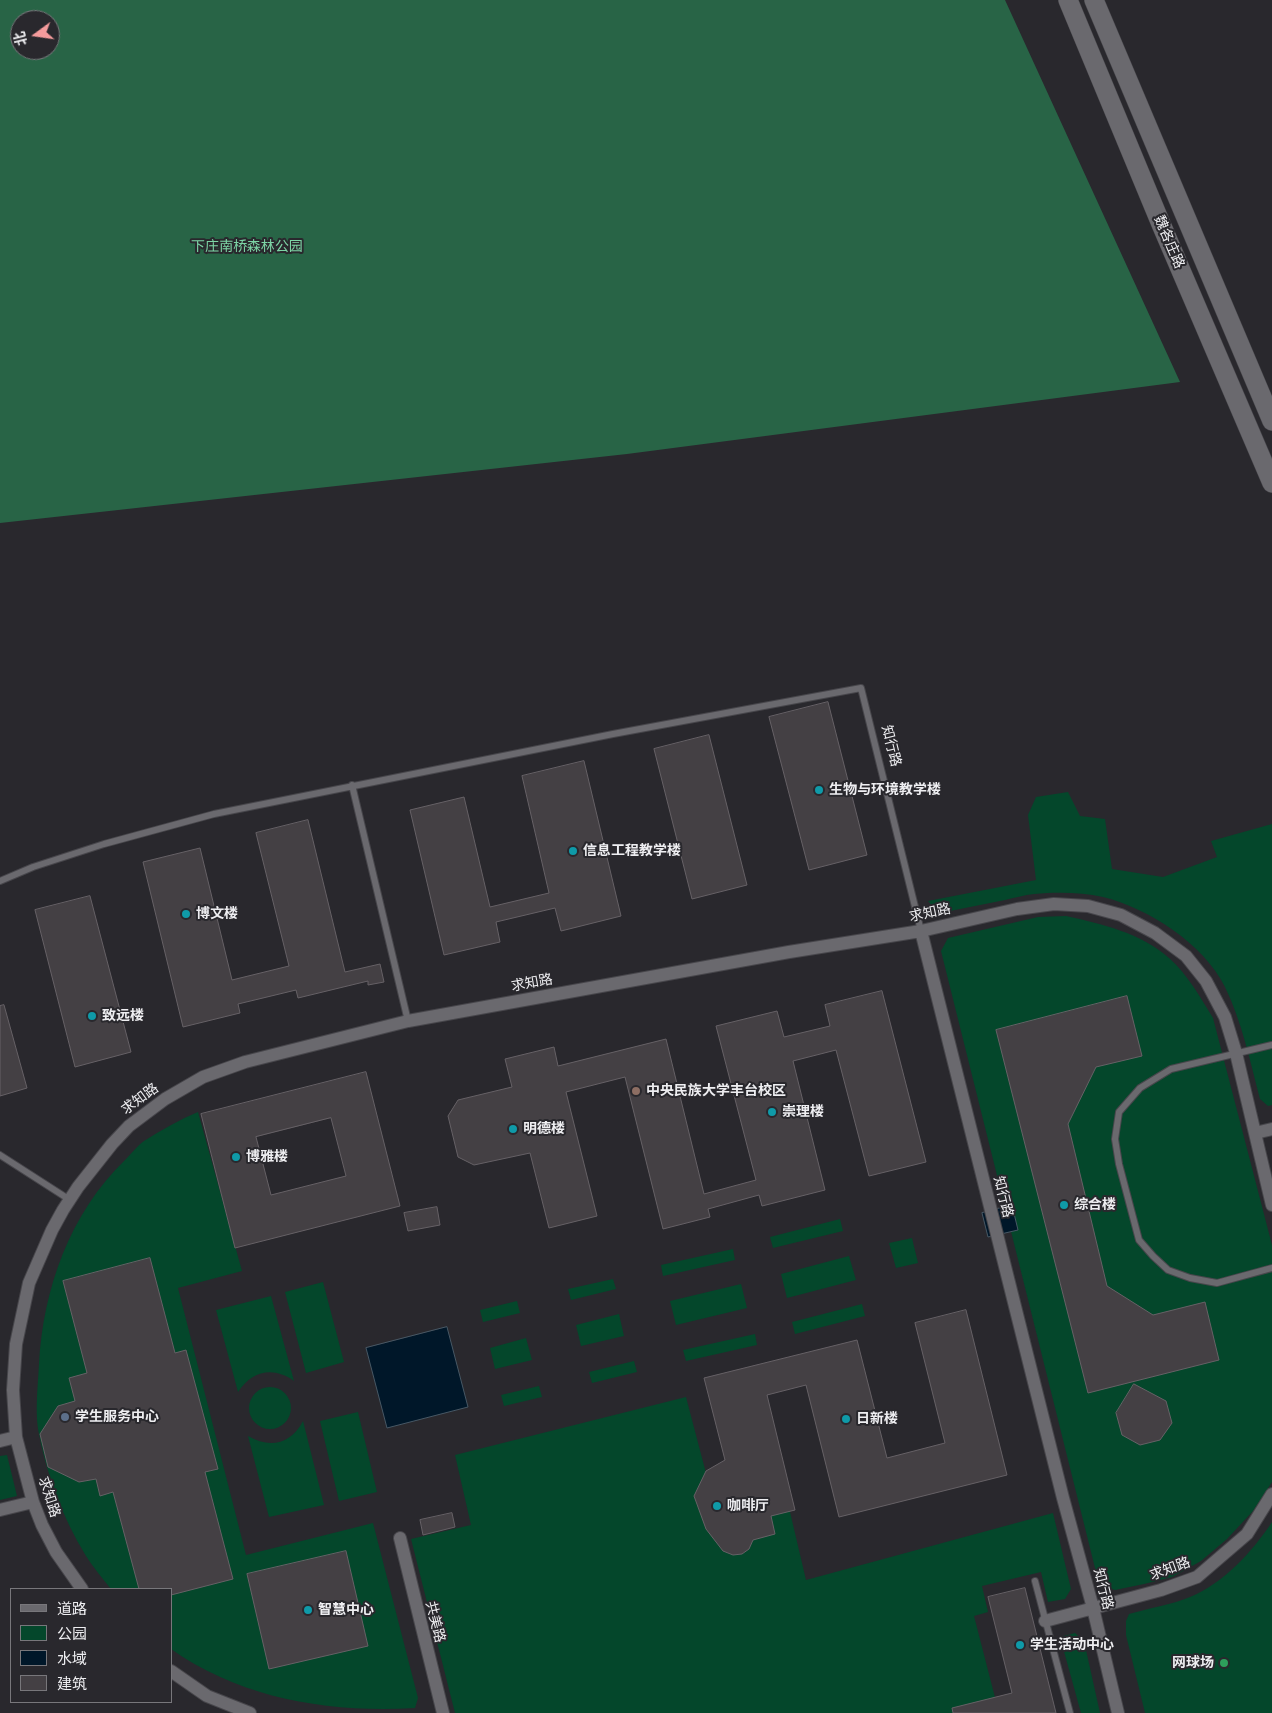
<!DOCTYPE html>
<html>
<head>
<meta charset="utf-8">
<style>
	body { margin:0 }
	#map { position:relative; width:1272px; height:1713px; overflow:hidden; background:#29282d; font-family:Figtree,"Noto Sans SC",sans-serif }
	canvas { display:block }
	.legend { position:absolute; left:10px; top:1588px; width:162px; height:115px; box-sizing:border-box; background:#29282d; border:1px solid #78777b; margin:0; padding:6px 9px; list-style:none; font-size:15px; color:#eeeef1 }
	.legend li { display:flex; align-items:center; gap:10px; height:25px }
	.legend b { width:25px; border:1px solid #78777b }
	.north { position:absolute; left:10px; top:10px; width:50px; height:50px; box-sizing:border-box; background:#29282d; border:1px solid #78777b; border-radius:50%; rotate:256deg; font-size:14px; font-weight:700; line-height:20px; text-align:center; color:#eeeef1 }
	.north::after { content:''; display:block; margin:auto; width:18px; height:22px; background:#f59b9c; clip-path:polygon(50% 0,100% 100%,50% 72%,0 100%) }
</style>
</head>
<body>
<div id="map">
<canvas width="1272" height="1713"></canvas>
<ul class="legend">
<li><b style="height:6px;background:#6a696e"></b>道路</li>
<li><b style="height:14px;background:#04472b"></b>公园</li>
<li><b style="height:14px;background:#001729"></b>水域</li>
<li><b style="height:14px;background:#444044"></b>建筑</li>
</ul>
<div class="north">北</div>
</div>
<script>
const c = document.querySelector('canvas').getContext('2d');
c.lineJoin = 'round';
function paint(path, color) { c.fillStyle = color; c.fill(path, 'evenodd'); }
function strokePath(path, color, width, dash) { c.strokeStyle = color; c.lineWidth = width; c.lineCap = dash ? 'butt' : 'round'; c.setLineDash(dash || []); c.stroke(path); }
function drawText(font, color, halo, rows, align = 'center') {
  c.font = font + ' Figtree,"Noto Sans SC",sans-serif'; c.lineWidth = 4; c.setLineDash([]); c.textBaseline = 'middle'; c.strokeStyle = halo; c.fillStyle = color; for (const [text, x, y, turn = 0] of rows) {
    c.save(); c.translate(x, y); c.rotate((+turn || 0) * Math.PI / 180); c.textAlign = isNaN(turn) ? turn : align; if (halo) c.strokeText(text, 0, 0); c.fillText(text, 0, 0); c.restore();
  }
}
const green = new Path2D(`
	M1068,792L1080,816L1105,819L1112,869L1163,877L1217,857L1211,841L1272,824V1105L1268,1106L1260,1099C1250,1061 1242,1022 1225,987C1204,944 1148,908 1103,897C1081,892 1056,892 1034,894C1024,895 1014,898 1005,900C985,904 965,908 945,912H937L928,901L1036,880L1028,815L1036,797Z
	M1066,916C1102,924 1141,933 1169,958C1188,975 1200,997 1213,1018L1272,1245V1482L1253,1511L1227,1539L1201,1561L1172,1577L1144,1584L1115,1590L1099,1584L941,951L948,938L1038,917Z
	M198,1112L242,1271L178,1288L246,1555L373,1523L418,1698L415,1708C329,1713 242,1699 171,1649V1589H111C102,1578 93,1567 86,1556C62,1517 46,1473 38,1429C35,1409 38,1384 39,1364C43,1289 70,1213 125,1160C131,1154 137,1146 144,1141C161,1130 179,1120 198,1112Z
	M840,1219L843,1231L773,1248L770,1237Z
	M912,1238L918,1263L896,1268L889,1243Z
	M733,1249L735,1260L663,1276L661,1265Z
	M849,1256L856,1280L787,1298L781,1274Z
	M613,1279L616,1289L571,1300L568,1289Z
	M323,1282L344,1362L306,1373L285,1292Z
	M741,1284L747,1308L676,1325L670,1301Z
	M271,1296L294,1381C273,1366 252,1371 238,1392L216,1310Z
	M517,1301L520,1313L483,1322L480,1310Z
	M862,1304L865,1316L795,1334L792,1322Z
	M619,1314L624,1336L581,1346L576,1325Z
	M755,1334L757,1345L686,1361L683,1350Z
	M526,1338L532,1360L495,1369L490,1348Z
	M634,1361L637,1372L592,1383L589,1372Z
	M539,1386L542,1397L504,1406L501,1395Z
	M249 1408a21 21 0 1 1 42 0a21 21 0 1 1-42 0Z
	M686,1397L717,1515L787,1499L806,1580L1053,1513L1071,1589L1065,1599L1048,1602L1041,1572L982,1586L988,1612L974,1616L999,1713H455L411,1539L471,1525L455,1455Z
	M358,1412L377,1492L339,1501L320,1421Z
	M303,1421L324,1505L269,1517L248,1436C270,1449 291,1444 303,1421Z
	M7,1455L17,1496L0,1500V1456Z
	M1272,1522V1713H1145L1126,1635V1621L1129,1614C1149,1608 1171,1605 1190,1597C1224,1583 1252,1552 1272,1522Z
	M1075,1633L1084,1641L1100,1713H1081L1060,1637Z`);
const forest = new Path2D(`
	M0,0H1005L1180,382L627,454L0,523ZM20,20H50V50H20Z`);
const water = new Path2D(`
	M1012,1205L1018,1230L988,1237L982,1213Z
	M447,1327L468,1407L387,1428L366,1348Z`);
const building = new Path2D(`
	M828,702L867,855L809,870L769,717Z
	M709,735L747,885L692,899L654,749Z
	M584,761L621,916L561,931L555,908L496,922L500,942L444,955L410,810L464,797L490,907L549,893L522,776Z
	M308,820L345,972L380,964L384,982L368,985V981L298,998L296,990L238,1004L240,1013L183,1027L143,862L200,848L232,980L289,966L256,833Z
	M90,896L131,1052L75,1067L35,910Z
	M882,991L926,1162L869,1176L836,1050L793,1061L825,1190L762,1206L759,1195L708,1209L710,1217L663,1229L625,1077L566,1092L597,1216L549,1228L530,1153L474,1165L458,1157L448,1116L458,1100L512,1087L505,1059L554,1047L558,1066L666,1039L704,1194L756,1180L716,1026L777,1011L784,1037L830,1026L825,1005Z
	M1127,996L1142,1056L1096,1067L1068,1124L1107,1286L1153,1315L1205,1302L1219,1360L1088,1393L996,1030Z
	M4,1005L27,1088L0,1096V1006Z
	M366,1072L400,1206L235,1248L201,1114ZM331,1118L346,1176L271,1195L256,1137Z
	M437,1207L440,1225L408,1231L404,1213Z
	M150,1258L175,1353L186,1350L218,1469L205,1472L233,1579L171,1595V1589H139L113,1492L100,1496L96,1479L79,1482L48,1467L40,1434L58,1406L75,1401L69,1378L87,1373L63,1281Z
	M966,1310L1007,1475L839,1517L806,1385L767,1395L795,1510L771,1516L775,1534L753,1540L749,1549L742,1554L733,1555L723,1551L706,1529L694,1496L706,1471L725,1460L704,1378L857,1340L887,1458L945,1443L915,1323Z
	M1134,1384L1166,1401L1172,1423L1160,1440L1140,1445L1122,1435L1116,1413Z
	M452,1513L455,1527L423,1535L420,1520Z
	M346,1551L368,1646L269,1669L247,1574Z
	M1025,1588L1056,1713H953L952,1708L1012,1693L988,1597Z`);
const lane = new Path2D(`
	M352,785L408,1021
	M0,881L33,867L104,844L214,814L613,734L861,688L921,931
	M1272,1045L1171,1069L1140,1088L1119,1112L1115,1139L1119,1164L1139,1240L1153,1256L1168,1270L1190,1278L1217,1283L1272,1268
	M0,1155L70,1200
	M1035,1581L1070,1713`);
const street = new Path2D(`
	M921,931L1063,1498L1093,1608L1118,1713
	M1255,1133L1272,1129
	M0,1441L16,1437
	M0,1510L33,1502
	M400,1538L443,1713
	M82,1589L56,1552L42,1525L33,1502L16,1437L13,1390L16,1344L29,1283L52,1230L63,1210L78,1187L112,1144L129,1126L165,1099L203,1077L245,1062L408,1021L789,952L921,931L1017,909L1054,904L1088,906L1121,915L1155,933L1186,956L1206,981L1225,1017L1236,1053L1272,1205
	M1045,1621L1161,1590L1197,1577L1247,1534L1272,1494
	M171,1671L207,1696L250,1713`);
const secondary = new Path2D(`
	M1068,0L1161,224L1272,483
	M1094,0L1272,421`);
const markers = [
	[819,790,5,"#0f9aa8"],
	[573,851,5,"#0f9aa8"],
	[186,914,5,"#0f9aa8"],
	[92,1016,5,"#0f9aa8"],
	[636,1091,5,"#8d6e63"],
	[772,1112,5,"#0f9aa8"],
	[513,1129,5,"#0f9aa8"],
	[236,1157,5,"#0f9aa8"],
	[1064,1205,5,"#0f9aa8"],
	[65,1417,5,"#5c6f8a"],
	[846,1419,5,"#0f9aa8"],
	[717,1506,5,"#0f9aa8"],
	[308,1610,5,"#0f9aa8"],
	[1020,1645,5,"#0f9aa8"],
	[1224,1663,5,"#2e9e5b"]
];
const streetNames = [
	["魏各庄路",1169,242,67],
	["知行路",891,746,76],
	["求知路",930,913,-12],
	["求知路",532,983,-10],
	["求知路",140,1099,-36],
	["知行路",1003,1197,76],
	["求知路",49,1497,72],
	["求知路",1170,1569,-20],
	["知行路",1103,1589,76],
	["共美路",435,1622,76]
];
const parkNames = [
	["下庄南桥森林公园",247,247]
];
const poiNames = [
	["生物与环境教学楼",829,790],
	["信息工程教学楼",583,851],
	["博文楼",196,914],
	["致远楼",102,1016],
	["中央民族大学丰台校区",646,1091],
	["崇理楼",782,1112],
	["明德楼",523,1129],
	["博雅楼",246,1157],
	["综合楼",1074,1205],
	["学生服务中心",75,1417],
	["日新楼",856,1419],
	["咖啡厅",727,1506],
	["智慧中心",318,1610],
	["学生活动中心",1030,1645],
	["网球场",1214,1663,"right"]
];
paint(green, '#04472b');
paint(forest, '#286446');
paint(water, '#001729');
strokePath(water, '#475865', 1);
paint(building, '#444044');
strokePath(building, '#666166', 1);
strokePath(lane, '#47464b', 8);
strokePath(street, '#47464b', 14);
strokePath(secondary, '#47464b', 20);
strokePath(lane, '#6a696e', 6);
strokePath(street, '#6a696e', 12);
strokePath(secondary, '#6a696e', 19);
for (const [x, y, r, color] of markers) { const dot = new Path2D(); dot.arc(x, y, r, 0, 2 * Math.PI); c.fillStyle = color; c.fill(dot); strokePath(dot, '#29282d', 2); }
drawText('14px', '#eeeef1', '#29282d', streetNames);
drawText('14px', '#7dd4a5', '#29282d', parkNames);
drawText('bold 14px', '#eeeef1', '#29282d', poiNames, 'left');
</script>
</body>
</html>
